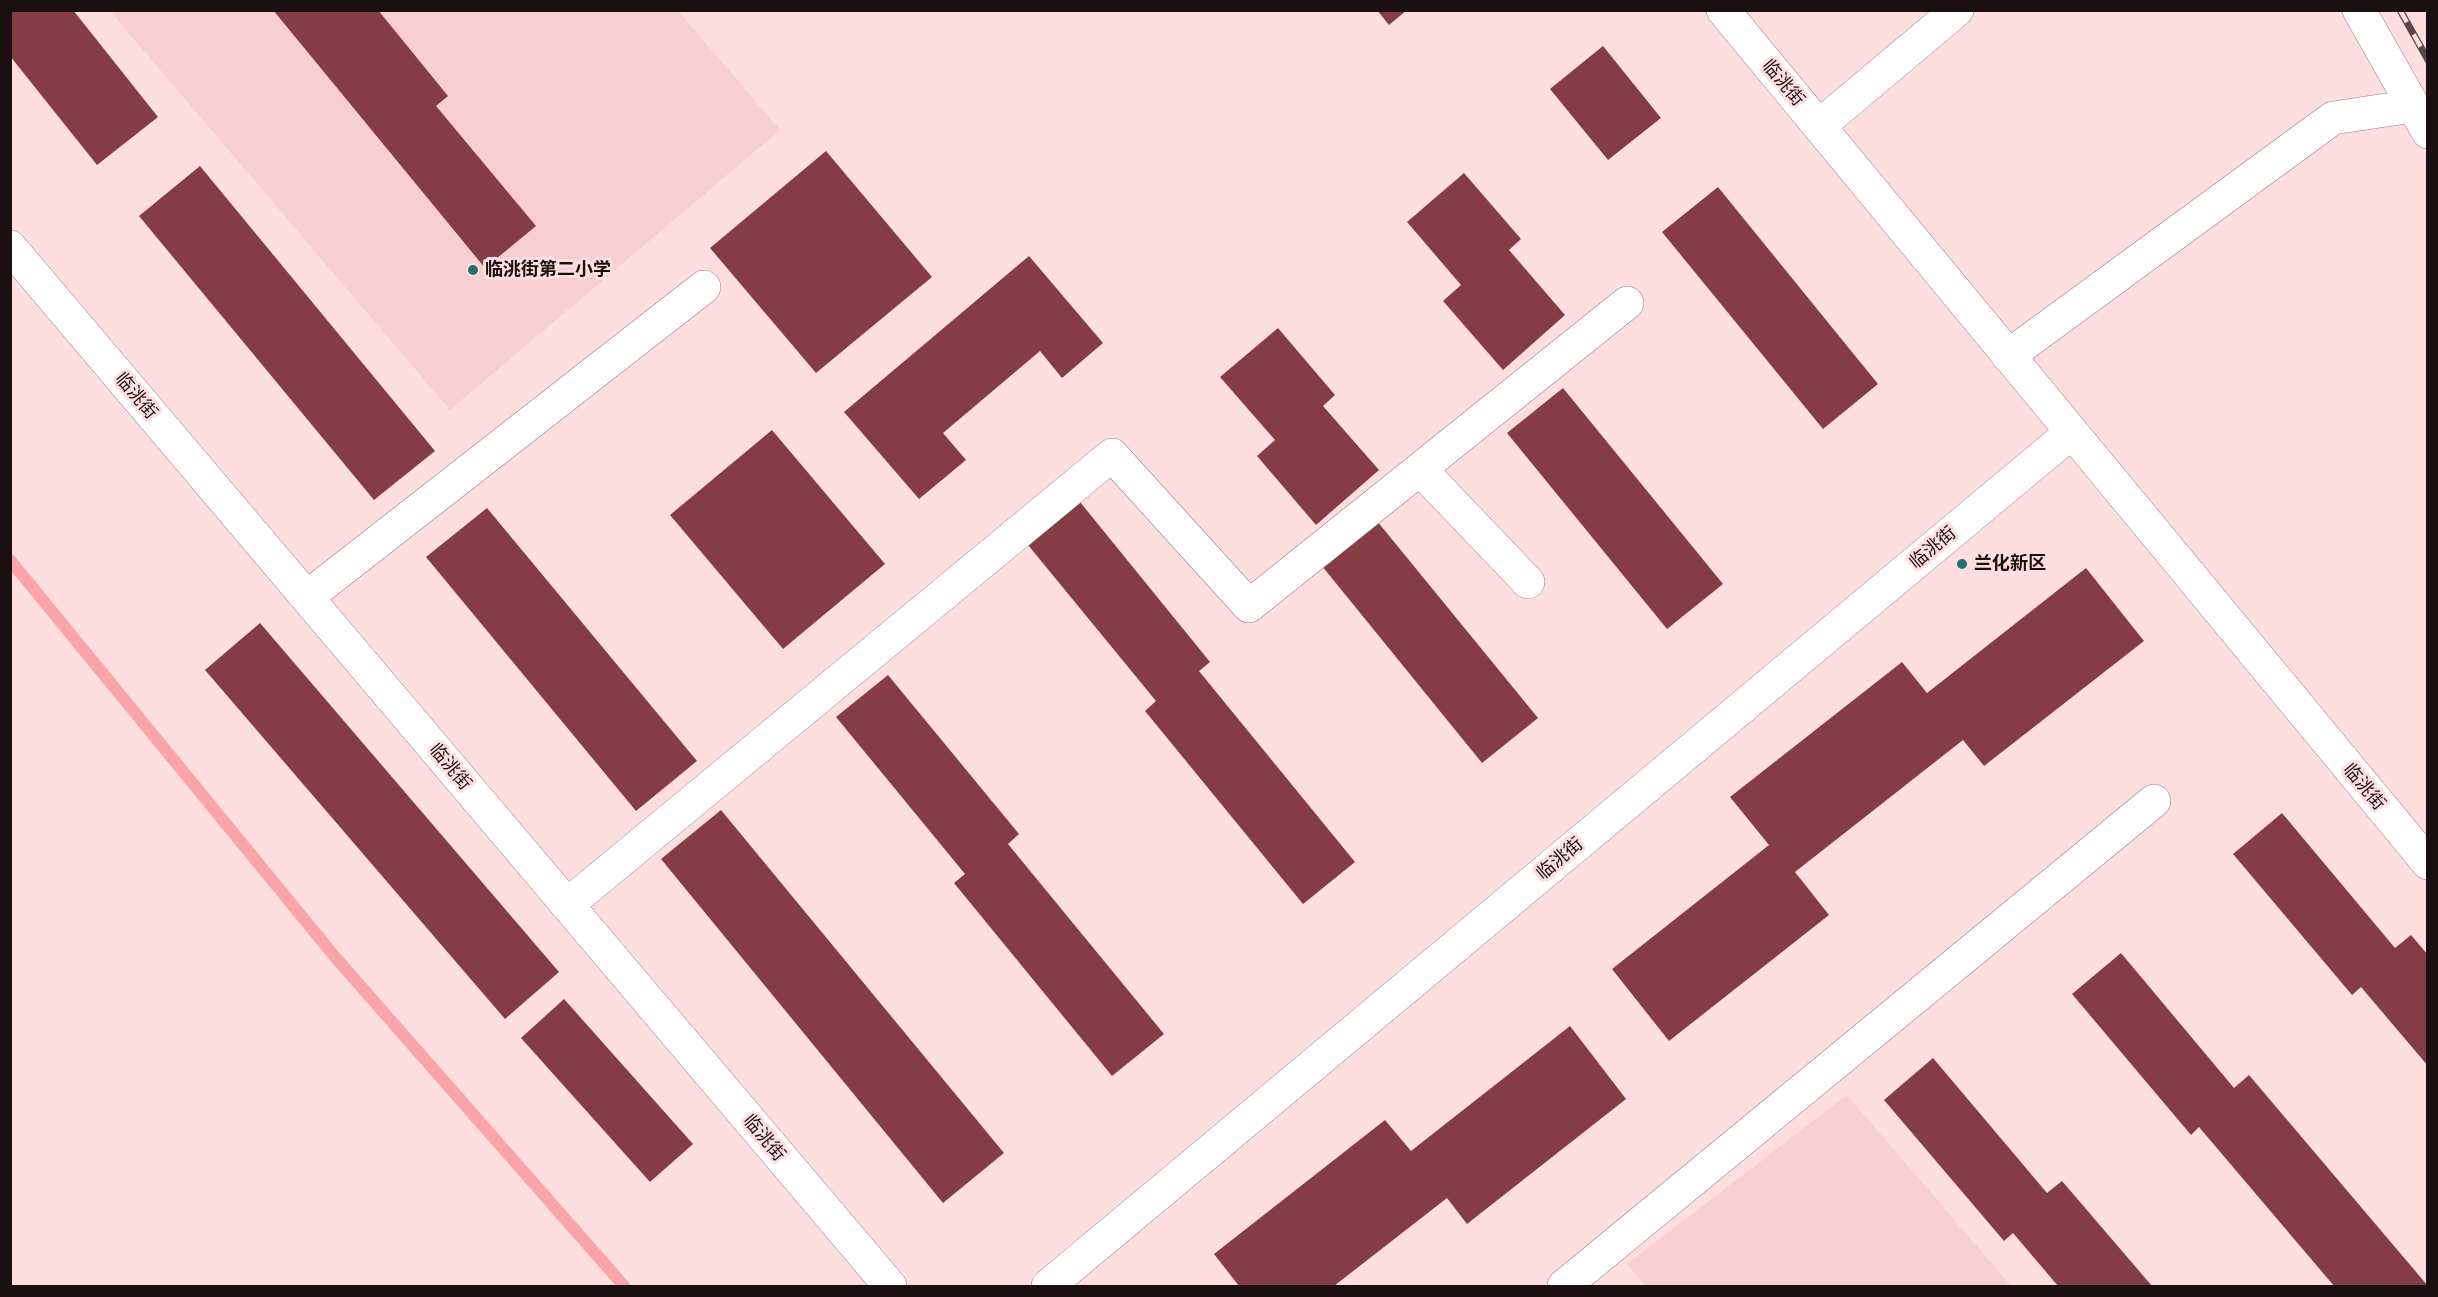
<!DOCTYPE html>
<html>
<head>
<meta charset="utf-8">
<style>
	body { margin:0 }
	#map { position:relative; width:2438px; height:1297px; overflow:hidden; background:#fededf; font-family:Cabin,sans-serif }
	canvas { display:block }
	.frame { position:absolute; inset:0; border:12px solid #1b1011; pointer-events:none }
</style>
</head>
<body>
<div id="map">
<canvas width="2438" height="1297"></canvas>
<div class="frame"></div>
</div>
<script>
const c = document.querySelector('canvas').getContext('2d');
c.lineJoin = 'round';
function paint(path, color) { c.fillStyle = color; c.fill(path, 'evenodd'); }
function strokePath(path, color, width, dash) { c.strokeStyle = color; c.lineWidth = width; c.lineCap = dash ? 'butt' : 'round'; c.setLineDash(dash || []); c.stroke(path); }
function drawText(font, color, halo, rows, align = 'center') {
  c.font = font + ' Cabin,"Noto Sans SC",sans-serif'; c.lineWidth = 6; c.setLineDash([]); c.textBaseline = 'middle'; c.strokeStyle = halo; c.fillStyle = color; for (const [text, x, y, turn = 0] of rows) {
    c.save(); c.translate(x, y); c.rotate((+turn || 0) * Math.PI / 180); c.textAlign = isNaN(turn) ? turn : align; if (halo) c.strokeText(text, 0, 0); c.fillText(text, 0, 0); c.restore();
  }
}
const built = new Path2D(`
	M110,11H678L780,130L450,410Z
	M1847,1095L2011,1286H1645L1627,1264Z`);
const stream = new Path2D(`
	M10,560L335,957L624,1286`);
const building = new Path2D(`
	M10,10H73L158,117L97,165L10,56Z
	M273,10H378L448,96L436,106L536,226L485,268Z
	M1377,10H1407L1389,25Z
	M1603,46L1661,118L1608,160L1550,89Z
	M826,151L932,277L816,373L710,248Z
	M200,166L435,451L374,500L139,216Z
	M1464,173L1521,239L1509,250L1565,315L1503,370L1443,301L1461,285L1407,222Z
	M1718,187L1878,384L1823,429L1662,232Z
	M1029,256L1103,343L1062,378L1040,351L943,433L966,460L919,499L844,412Z
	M1278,328L1335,395L1323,406L1379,470L1316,525L1257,456L1275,440L1220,377Z
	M1563,388L1723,584L1667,629L1507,433Z
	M772,430L885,564L783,649L670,515Z
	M1080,502L1210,662L1199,671L1355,862L1303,904L1145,711L1156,701L1028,545Z
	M487,508L697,761L636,811L426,557Z
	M1377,521L1538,718L1482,763L1322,566Z
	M2086,568L2144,641L1984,766L1963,740L1795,872L1829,915L1669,1041L1612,969L1769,845L1730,797L1902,662L1927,693Z
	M260,623L559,972L505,1019L205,670Z
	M888,675L1019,834L1008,844L1164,1034L1112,1076L954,883L965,874L836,717Z
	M721,810L1004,1153L943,1203L661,859Z
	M2282,813L2395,948L2411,935L2428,955V1066L2361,987L2352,995L2233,854Z
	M2121,953L2234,1088L2249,1075L2428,1286H2334L2199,1127L2191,1135L2072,994Z
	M564,999L693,1144L650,1182L521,1038Z
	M1570,1026L1626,1099L1467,1224L1447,1198L1334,1286H1239L1214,1254L1385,1120L1411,1151Z
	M1933,1058L2047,1193L2062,1181L2152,1286H2058L2013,1233L2004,1241L1884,1100Z`);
const minor = new Path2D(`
	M1723,10L2428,863
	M2359,10L2428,132
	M1819,126L1957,10
	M10,247L890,1286
	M2008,356L2333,118L2413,106
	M1420,469L1528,582
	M307,597L704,287
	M567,905L1112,455L1249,606L1627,303
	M1048,1286L2072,432
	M1564,1286L2154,801`);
const rail = new Path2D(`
	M2400,10L2428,60`);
const markers = [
	[473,270,6,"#267170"],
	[1962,564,6,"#267170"]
];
const streetNames = [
	["临洮街",1783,83,50],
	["临洮街",136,396,50],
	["临洮街",1933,548,-40],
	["临洮街",450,767,50],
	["临洮街",2364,787,50],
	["临洮街",1560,859,-40],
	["临洮街",764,1138,50]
];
const poiNames = [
	["临洮街第二小学",485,270],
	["兰化新区",1974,564]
];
paint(built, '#f7cfd1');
strokePath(stream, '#f9a4aa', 12);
paint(building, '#863c44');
strokePath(minor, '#997d7e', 34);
strokePath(minor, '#fff', 33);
strokePath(rail, '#594849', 7);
strokePath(rail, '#fededf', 4.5, [14]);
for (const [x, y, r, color] of markers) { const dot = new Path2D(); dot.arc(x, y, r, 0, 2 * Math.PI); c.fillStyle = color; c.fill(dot); strokePath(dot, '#fededf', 2); }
drawText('18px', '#1b1011', '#fededf', streetNames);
drawText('bold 18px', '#1b1011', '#fededf', poiNames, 'left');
</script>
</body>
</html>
